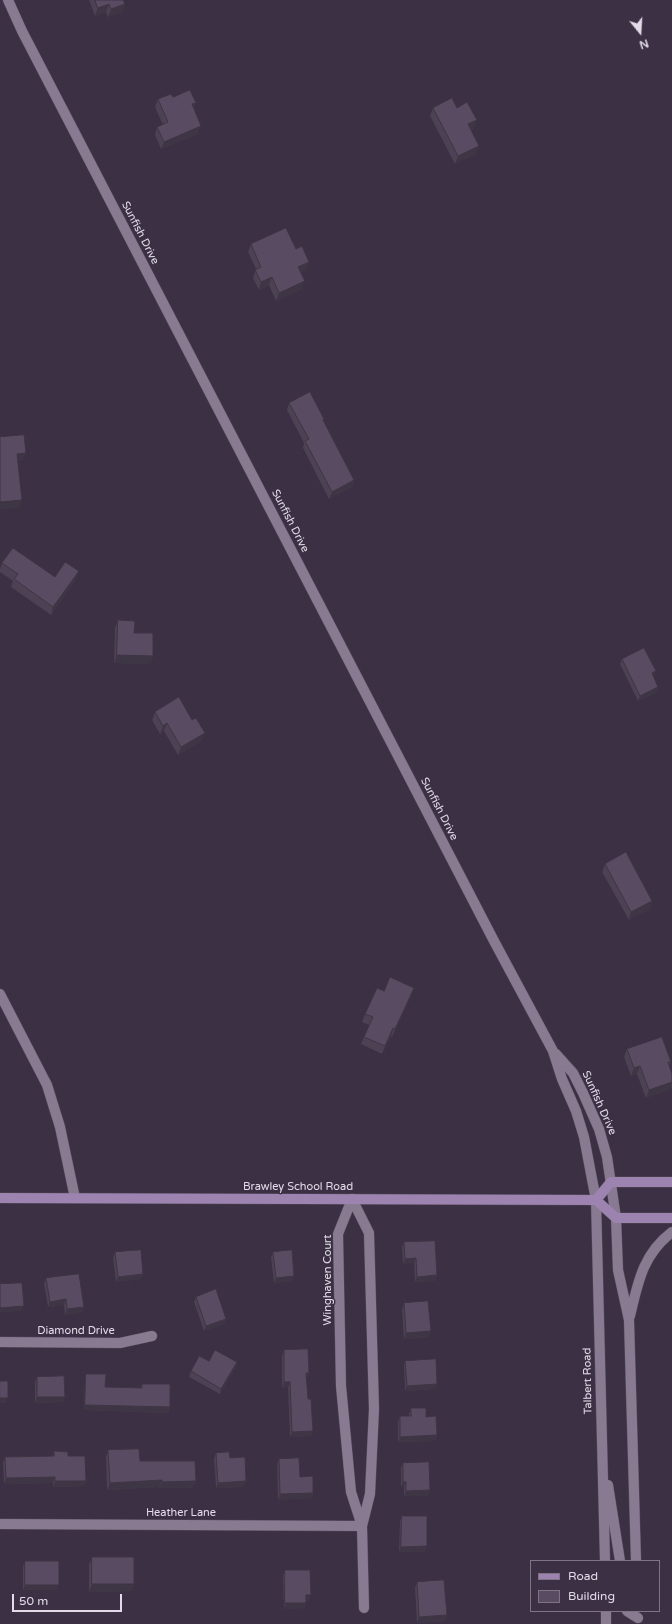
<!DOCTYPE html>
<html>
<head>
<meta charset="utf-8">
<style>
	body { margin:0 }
	#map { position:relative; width:672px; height:1624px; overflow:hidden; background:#3b3044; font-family:"Varela Round",sans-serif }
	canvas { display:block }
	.legend { position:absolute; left:530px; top:1560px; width:130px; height:52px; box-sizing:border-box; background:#3b3044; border:1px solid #7e7486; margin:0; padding:5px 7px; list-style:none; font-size:12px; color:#e2dbe8 }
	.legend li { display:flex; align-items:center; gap:8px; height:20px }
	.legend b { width:20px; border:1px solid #7e7486 }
	.north { position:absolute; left:620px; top:12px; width:40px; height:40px; -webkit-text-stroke:3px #3b3044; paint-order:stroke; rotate:162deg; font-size:11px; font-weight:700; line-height:16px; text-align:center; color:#e2dbe8 }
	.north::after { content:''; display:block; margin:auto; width:14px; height:18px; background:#e2dbe8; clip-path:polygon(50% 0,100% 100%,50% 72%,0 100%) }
	.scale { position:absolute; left:12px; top:1594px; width:110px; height:18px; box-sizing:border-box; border:2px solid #e2dbe8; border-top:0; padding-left:5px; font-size:12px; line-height:14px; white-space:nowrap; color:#e2dbe8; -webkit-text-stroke:3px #3b3044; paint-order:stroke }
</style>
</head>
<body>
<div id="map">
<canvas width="672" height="1624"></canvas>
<ul class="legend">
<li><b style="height:5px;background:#9d83b0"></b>Road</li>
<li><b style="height:11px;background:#594c62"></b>Building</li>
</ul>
<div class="north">N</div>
<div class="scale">50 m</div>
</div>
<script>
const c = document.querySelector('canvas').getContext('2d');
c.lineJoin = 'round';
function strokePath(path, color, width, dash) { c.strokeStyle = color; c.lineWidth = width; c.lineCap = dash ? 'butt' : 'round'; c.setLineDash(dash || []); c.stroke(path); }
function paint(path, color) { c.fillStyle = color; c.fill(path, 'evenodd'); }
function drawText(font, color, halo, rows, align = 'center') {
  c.font = font + ' "Varela Round",sans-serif'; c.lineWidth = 3; c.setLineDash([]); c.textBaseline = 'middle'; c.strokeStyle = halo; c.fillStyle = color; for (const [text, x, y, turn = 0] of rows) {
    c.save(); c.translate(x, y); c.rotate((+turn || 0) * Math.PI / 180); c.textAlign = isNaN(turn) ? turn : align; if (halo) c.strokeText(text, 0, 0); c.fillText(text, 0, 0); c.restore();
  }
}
const minor = new Path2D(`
	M8,0L22,31L494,941L553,1051L562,1079L576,1111L584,1137L596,1200L605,1561
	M0,994L47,1085L60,1127L75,1198
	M556,1054L573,1073L583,1093L599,1129L607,1157L616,1218L618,1270L629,1320L636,1561
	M352,1199L369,1233L374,1409L370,1494L362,1526L364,1608
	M352,1199L338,1234L341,1386L351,1492L362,1526
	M630,1316C638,1282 643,1254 672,1232
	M0,1342L120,1343L152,1336
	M608,1485L620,1561
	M0,1524L362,1526
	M606,1611V1624
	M627,1611L638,1618`);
const major = new Path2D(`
	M0,1198L596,1200L616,1218H672
	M596,1200L611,1182H672`);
const wall = new Path2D(`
	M89,0H123L125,4L122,12L108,17L106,12L95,16Z
	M173,97L194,108L198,134L161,149L155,135L157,127L163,125L155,107L158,99Z
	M433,108H457L477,120L474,128L471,130L476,154L455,164L430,116Z
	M251,244L296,249L309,262L306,270L301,272L302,289L276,301L269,285L259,290L253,278L256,269L248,252Z
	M289,403L324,419L323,421L354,480L352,487L329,499L303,448L304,443L287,410Z
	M2,563L55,577L76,579L51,615L11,587L13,581L0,572V569Z
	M118,620L134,633L153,656L150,664L114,663L115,628Z
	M622,659L654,677L657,692L638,701L620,664Z
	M155,712L202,741L178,755L164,731L160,734L152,720Z
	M605,864L652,901L650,909L629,920L602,872Z
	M384,991L411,996L392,1037L391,1036L382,1054L361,1044L369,1025L362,1022L365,1014Z
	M627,1049L671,1062L669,1066L672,1074V1087L671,1089L646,1098L637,1074L631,1076L624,1057Z
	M404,1242L437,1275L435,1281L415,1282L414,1263L403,1264L402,1248Z
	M115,1252L143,1274L141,1279L116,1282L113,1258Z
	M273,1252L292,1281L274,1283L271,1258Z
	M46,1278L84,1307L82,1312L65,1315L64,1305L48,1307L44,1284Z
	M196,1297L226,1319L224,1324L204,1331L194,1302Z
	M404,1303L429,1337L404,1339L402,1309Z
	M284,1350L309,1373L307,1378H306L308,1399L313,1431L311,1436L290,1437L288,1387L282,1388V1356Z
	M209,1361L237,1362L235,1368L220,1394L189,1377L191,1371Z
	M405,1361L437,1384L435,1389L405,1391L404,1366Z
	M86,1374L105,1387L141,1388L142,1384L170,1407L168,1413L84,1410L85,1379Z
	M37,1377L65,1397L63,1402L35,1403V1382Z
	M411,1408L426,1417L437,1435L435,1441L398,1442V1422L400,1416H409V1414Z
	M108,1450L140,1461L193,1488H159V1487L107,1490L106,1457Z
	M54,1451L68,1456L84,1486L53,1487V1483L4,1484L3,1463L5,1457L53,1456Z
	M216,1453L230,1458L244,1487L216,1488L214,1458Z
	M279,1459L300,1477L313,1493L312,1498L278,1500L277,1465Z
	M403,1463L428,1496H404V1487H401V1468Z
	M402,1516L425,1552H399L400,1521Z
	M92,1557L134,1584L131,1591L89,1592V1565Z
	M25,1561L57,1590H23V1566Z
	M285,1570L309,1601H306L305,1608L284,1609L283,1576Z
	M417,1582L447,1615L445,1621L417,1623L415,1588Z`);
const shadedWall = new Path2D(`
	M109,4L106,12L95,16L98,8Z
	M125,4L122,12L108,17L111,9Z
	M196,103L193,111L192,104Z
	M477,120L474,128L465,132L468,124Z
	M201,126L198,134L161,149L164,142Z
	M479,146L476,154L455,164L458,156Z
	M309,262L306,270L296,275L298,267Z
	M272,277L269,285L259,290L261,282Z
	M305,281L302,289L276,301L279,293Z
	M26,453L23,461L14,462L17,454Z
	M354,480L352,487L329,499L332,492Z
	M22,500L19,508L0,510V502Z
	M79,571L76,579L51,615L53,607Z
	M117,655L153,656L150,664L114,663Z
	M656,671L654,677L652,673Z
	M658,687L657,692L638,701L640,696Z
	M167,723L164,731L160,734L163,726Z
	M205,733L202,741L178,755L181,747Z
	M652,901L650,909L629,920L631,912Z
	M414,988L411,996L392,1037L395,1029Z
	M393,1028L391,1036L382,1054L385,1046Z
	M640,1066L637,1074L631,1076L634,1068Z
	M672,1082L671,1089L646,1098L649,1090Z
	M416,1258L414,1263L403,1264L405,1259Z
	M143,1274L141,1279L116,1282L118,1277Z
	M437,1275L435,1281L415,1282L417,1277Z
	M294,1276L292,1281L274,1283L276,1278Z
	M66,1299L64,1305L48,1307L50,1302Z
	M24,1306L22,1311L0,1313V1308Z
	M84,1307L82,1312L65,1315L67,1309Z
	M226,1319L224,1324L204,1331L206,1326Z
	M431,1331L429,1337L404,1339L406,1333Z
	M237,1362L235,1368L220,1394L221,1389Z
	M306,1373H309L307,1378H304Z
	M284,1382H290L288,1387L282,1388Z
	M437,1384L435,1389L405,1391L407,1386Z
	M37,1397H65L63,1402L35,1403Z
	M0,1398H8L6,1403H0Z
	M85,1405L170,1407L168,1413L84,1410Z
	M313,1431L311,1436L290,1437L292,1432Z
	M437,1435L435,1441L398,1442L400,1437Z
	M55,1477L53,1483L4,1484L6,1478Z
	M162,1480L159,1487L107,1490L110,1483Z
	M55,1481H86L84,1486L53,1487Z
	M196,1481L193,1488H159L162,1482Z
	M246,1481L244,1487L216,1488L218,1483Z
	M403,1482H406L404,1487H401Z
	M430,1490L428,1496H404L406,1491Z
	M313,1493L312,1498L278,1500L280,1494Z
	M427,1546L425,1552H399L401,1547Z
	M92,1584H134L131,1591L89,1592Z
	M25,1585H59L57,1590H23Z
	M306,1595H311L309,1601H304Z
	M285,1603H306L305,1608L284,1609Z
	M447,1615L445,1621L417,1623L419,1617Z`);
const building = new Path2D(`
	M95,0H123L125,4L111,9L109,4L98,8Z
	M190,90L196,103L192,104L201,126L164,142L157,127L168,122L158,99L171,94L173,97Z
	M452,98L457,108L467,102L477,120L468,124L479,146L458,156L433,108Z
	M286,228L296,249L302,246L309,262L298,267L305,281L279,293L272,277L261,282L255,270L261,267L251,244Z
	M310,392L324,419L323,420L354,480L332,492L305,441L309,439L289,403Z
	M24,435L26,453L17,454L22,500L0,502V437Z
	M13,548L55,577L65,562L79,571L53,607L14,579L18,574L2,563Z
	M118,620L135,621L134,633H153V656L117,655Z
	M644,648L656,671L652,673L658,687L640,696L622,659Z
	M179,697L192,720L196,718L205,733L181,747L167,723L163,726L155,712Z
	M626,852L652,901L631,912L605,864Z
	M390,977L414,988L395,1029L393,1028L385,1046L364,1037L373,1017L365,1014L377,988L384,991Z
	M662,1037L671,1062H668L672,1074V1082L649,1090L640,1066L634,1068L627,1049Z
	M435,1241L437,1275L417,1277L416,1258L405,1259L404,1242Z
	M141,1250L143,1274L118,1277L115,1252Z
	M292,1250L294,1276L276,1278L273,1252Z
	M79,1274L84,1307L67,1309L66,1299L50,1302L46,1278Z
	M22,1283L24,1306L0,1308V1284Z
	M216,1289L226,1319L206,1326L196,1297Z
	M428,1301L431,1331L406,1333L404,1303Z
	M308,1349L309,1373H306L308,1399H311L313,1431L292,1432L290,1382H284V1350Z
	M215,1350L237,1362L221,1389L191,1371L199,1356L209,1361Z
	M436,1359L437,1384L407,1386L405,1361Z
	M86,1374H106L105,1387L142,1388V1384H170V1407L85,1405Z
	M64,1376L65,1397H37V1377Z
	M0,1381H8V1398H0Z
	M411,1408H426V1417L436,1416L437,1435L400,1437V1416H411Z
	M139,1449L140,1461H195L196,1481L162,1482V1480L110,1483L108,1450Z
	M54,1451L68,1452V1456H85L86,1481H55V1477L6,1478L5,1457L54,1456Z
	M229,1452L230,1458L245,1457L246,1481L218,1483L216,1453Z
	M299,1458L300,1477L313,1476V1493L280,1494L279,1459Z
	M429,1462L430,1490L406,1491V1482H403V1463Z
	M402,1516H427V1546L401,1547Z
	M92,1557H134V1584H92Z
	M25,1561H59V1585H25Z
	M285,1570H310L311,1595H306V1603H285Z
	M444,1580L447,1615L419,1617L417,1582Z`);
const streetNames = [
	["Sunfish Drive",140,233,63],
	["Sunfish Drive",290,521,63],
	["Sunfish Drive",439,809,63],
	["Sunfish Drive",599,1103,66],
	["Brawley School Road",298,1187],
	["Winghaven Court",328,1280,-90],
	["Diamond Drive",76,1331],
	["Talbert Road",588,1381,-91],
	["Heather Lane",181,1513]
];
strokePath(minor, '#544b5b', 11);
strokePath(major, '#544b5b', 11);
strokePath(minor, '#877a91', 10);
strokePath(major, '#9d83b0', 10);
paint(wall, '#4d4154');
paint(shadedWall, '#3e3545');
paint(building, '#594c62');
strokePath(building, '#3e3545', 1);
drawText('11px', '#e2dbe8', '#3b3044', streetNames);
</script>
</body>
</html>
